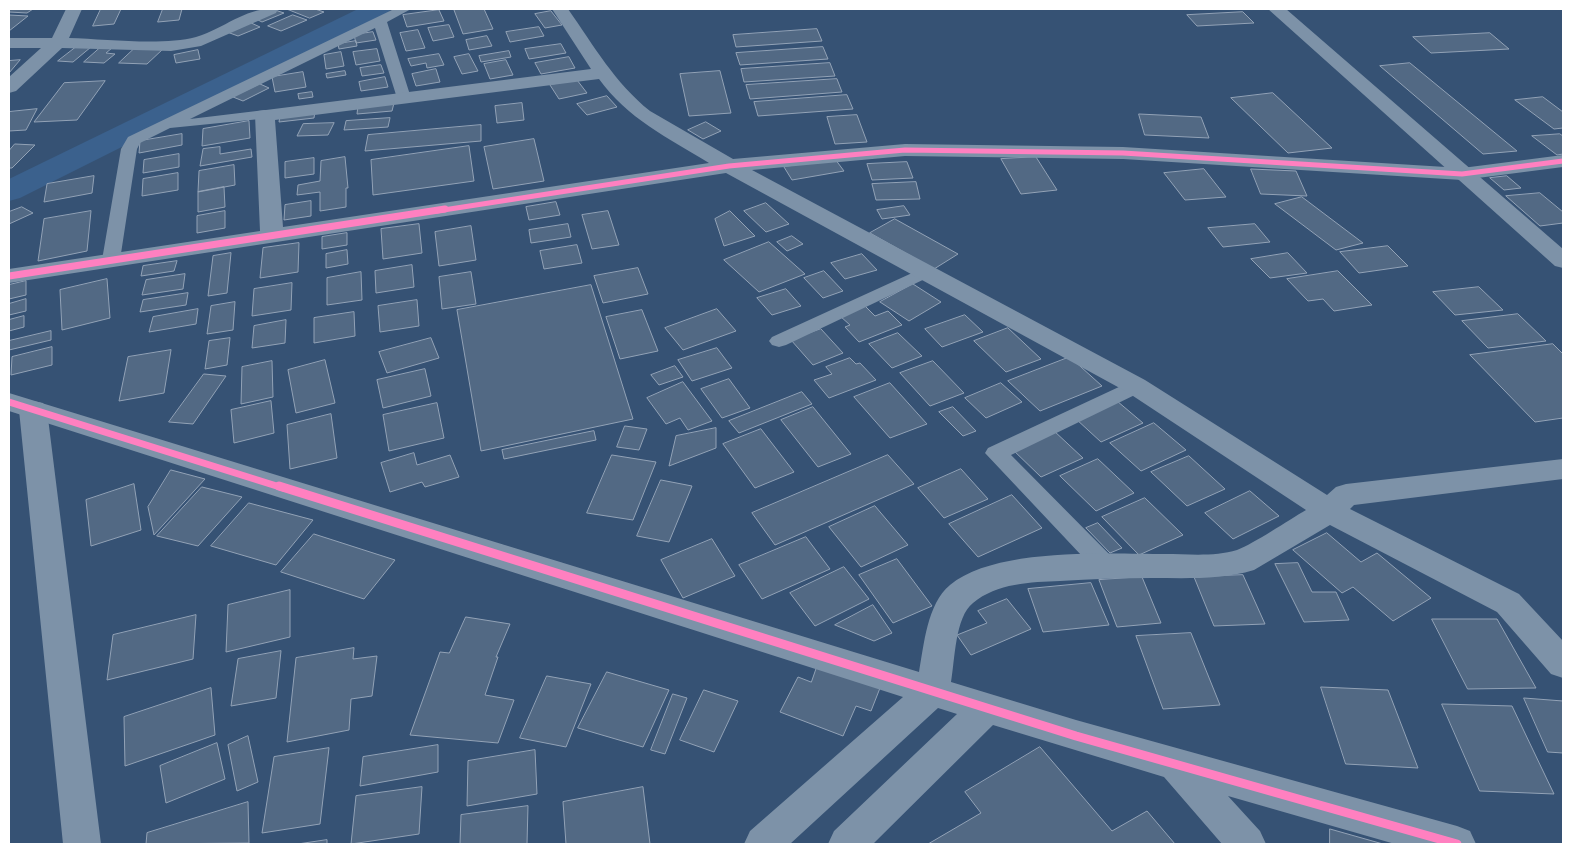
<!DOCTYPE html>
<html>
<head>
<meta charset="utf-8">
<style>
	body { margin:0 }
	#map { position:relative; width:1572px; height:853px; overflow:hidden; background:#365274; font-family:Jost,sans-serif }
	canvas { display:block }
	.frame { position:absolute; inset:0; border:10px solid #fff; pointer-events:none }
</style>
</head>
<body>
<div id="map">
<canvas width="1572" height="853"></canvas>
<div class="frame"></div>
</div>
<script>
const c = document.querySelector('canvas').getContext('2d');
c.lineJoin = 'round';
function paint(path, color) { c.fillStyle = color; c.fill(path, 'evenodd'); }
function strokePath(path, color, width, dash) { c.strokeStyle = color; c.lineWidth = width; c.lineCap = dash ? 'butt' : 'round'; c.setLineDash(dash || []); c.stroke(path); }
const canal = new Path2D(`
	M358,9H391L387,14L20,198L9,201V179Z`);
const building = new Path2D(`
	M9,9H33L27,13L9,12Z
	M101,9H121L114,24L93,26Z
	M163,9H182L179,20L158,22Z
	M287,9H315L324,12L310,18Z
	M464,9H484L493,29L463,34L454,10Z
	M275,10L284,13L262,22L254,18Z
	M439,10L444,21L407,27L403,15Z
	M551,11L562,25L545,28L535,14Z
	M1243,12L1254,23L1197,26L1187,15Z
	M9,15L28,16L9,31Z
	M293,15L307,20L281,31L268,26Z
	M249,22L260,27L238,36L227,32Z
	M449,25L454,37L433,41L428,28Z
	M539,27L544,36L510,42L506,32Z
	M817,29L822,41L736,47L733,35Z
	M418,30L425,48L406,51L400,33Z
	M373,32L376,40L356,43L354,35Z
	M1490,33L1509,49L1431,53L1413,37Z
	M487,36L492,46L469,50L466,40Z
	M356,41L357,46L339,49L338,44Z
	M561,44L566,53L529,59L525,49Z
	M76,47H91L73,62L58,61Z
	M101,47L112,48L106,53L115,54L104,63L84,62Z
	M823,47L828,59L740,65L736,53Z
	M135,48L163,49L147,64L119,63Z
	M377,49L380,61L356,65L353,52Z
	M198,50L200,59L176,63L174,55Z
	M509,51L511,57L481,62L479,56Z
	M341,52L344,66L326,69L324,55Z
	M439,54L444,65L427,68L426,63L411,66L408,59Z
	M469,54L478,71L462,74L454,57Z
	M569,57L575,68L541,74L535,63Z
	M20,60L9,73V61Z
	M506,60L513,75L490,79L484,64Z
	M830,63L835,76L744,82L741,69Z
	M1410,63L1517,151L1483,154L1380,66Z
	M381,65L384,73L362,76L360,68Z
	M436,69L440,82L416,86L412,74Z
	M345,71L346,75L327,78L326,74Z
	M720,71L731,113L689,116L680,74Z
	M303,72L306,87L275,92L272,77Z
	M385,77L388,87L361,91L359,82Z
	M837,79L842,92L750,99L746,85Z
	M577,80L587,93L559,99L550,85Z
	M105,81L77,120L34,122L64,83Z
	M260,84L269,88L243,101L233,97Z
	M312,92L313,97L299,99L298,94Z
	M1273,93L1332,148L1288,153L1231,98Z
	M847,95L853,109L758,116L754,102Z
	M607,96L617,107L587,115L577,104Z
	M1543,97L1563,112V128L1554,129L1515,100Z
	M394,103L392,111L357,114L358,106Z
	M522,103L524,120L497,123L495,106Z
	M37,109L26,130L9,131V112Z
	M315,111L314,118L279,122L280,116Z
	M1139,114L1201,117L1209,138L1145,135Z
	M857,115L867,142L835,144L827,117Z
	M390,118L388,127L344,130L346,121Z
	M249,121L250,138L202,146L203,129Z
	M706,122L721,131L703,139L688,130Z
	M334,123L328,135L297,136L303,124Z
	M481,125V141L365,151L368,135Z
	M182,134V145L139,153L140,141Z
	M1560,134L1563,136V154L1557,155L1532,136Z
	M534,139L544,181L493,189L484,147Z
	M15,144L35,145L12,168H9V151Z
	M469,146L474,181L373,195L371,160Z
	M220,147V154L251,149L252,157L200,166L203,149Z
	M179,154V167L143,173L144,160Z
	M345,157L348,188H346V207L320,211V192L297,195L298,185L320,181L321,161Z
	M1036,157L1057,190L1021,194L1001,159Z
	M314,158V174L285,178V162Z
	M835,159L844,171L792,180L784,167Z
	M907,162L913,178L872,180L867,164Z
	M234,165L235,185L198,192L199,171Z
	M1204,169L1226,197L1185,200L1164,173Z
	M1251,169L1296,171L1307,196L1261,194Z
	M178,173V190L142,196L143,179Z
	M94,176L92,193L44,202L47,184Z
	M1507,176L1521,188L1504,190L1490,178Z
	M916,182L920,199L876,200L872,184Z
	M224,187L225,207L198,212V192Z
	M1540,193L1563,212V223L1540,226L1506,196Z
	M1302,197L1363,243L1336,250L1275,204Z
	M311,201V216L284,220L285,205Z
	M556,202L560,215L529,220L526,207Z
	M766,203L789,224L766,232L744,211Z
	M904,206L910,215L882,219L877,210Z
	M22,207L33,213L9,224V212Z
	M91,211L87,251L38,261L44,219Z
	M225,211V228L197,233V216Z
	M608,211L619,245L592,249L582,215Z
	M730,211L755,236L724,246L715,219Z
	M895,219L958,254L934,269L870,233Z
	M419,224L422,253L383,259L381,229Z
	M568,224L571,237L531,243L529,230Z
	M1255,224L1270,242L1223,247L1208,228Z
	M471,226L476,260L439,266L435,232Z
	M347,233V245L322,249V237Z
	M792,236L803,244L787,251L777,242Z
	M769,242L805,274L759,292L724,260Z
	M299,243L298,272L260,278L263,248Z
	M577,245L582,263L544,269L540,251Z
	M1388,246L1408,266L1359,273L1340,252Z
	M347,250L348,264L326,268V254Z
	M231,253L227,293L208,296L213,256Z
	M1288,253L1307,273L1270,278L1251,259Z
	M862,254L877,270L845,279L831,263Z
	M177,261L174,271L141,276L143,266Z
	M412,265L414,287L376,293L375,271Z
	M638,268L648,294L603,303L594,276Z
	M824,271L843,291L823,298L804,278Z
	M1338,271L1372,305L1334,311L1323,299L1308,301L1287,279Z
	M361,272L362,300L327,305V278Z
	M471,272L476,304L442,309L439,277Z
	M185,274L183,289L142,295L146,280Z
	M107,279L110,318L62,330L60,290Z
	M26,281V295L9,299V285Z
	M292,283L291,310L252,316L254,289Z
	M913,284L941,302L909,321L880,302Z
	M591,285L633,419L481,451L457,310Z
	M1479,287L1503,310L1455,315L1433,292Z
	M786,289L801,306L772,315L757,298Z
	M188,293L186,305L140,312L143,300Z
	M26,299V311L9,315V304Z
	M417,300L419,326L380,332L378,306Z
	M235,302L233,330L207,334L211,306Z
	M865,306L875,316L888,311L902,325L859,342L845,327L850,325L840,316Z
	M198,309L196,324L149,332L153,317Z
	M717,309L736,331L683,350L665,328Z
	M642,310L658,351L620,359L606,317Z
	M354,312L355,336L314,343V318Z
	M1518,314L1546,341L1488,348L1462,321Z
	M965,315L983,332L942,347L925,329Z
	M24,316V327L9,331V320Z
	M286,320L285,343L252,348L254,326Z
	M1008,328L1041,359L1006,372L974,341Z
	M821,329L843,353L813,365L791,340Z
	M51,331V340L9,350V341Z
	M898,333L922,356L892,368L869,344Z
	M230,338L227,365L205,369L209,341Z
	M431,338L439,358L387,373L379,352Z
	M1553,344L1563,354V418L1535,422L1470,355Z
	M52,347V365L11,375L12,357Z
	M717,348L732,368L692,381L678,360Z
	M171,350L164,393L119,401L128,357Z
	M1070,357L1102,386L1040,411L1008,381Z
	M850,358L856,364L860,363L876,380L829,398L814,380L832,374L826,367Z
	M325,360L335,403L296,413L288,370Z
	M272,361L273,397L241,404L242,367Z
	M933,361L964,393L930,406L900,373Z
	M675,366L683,377L659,385L651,375Z
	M425,369L431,396L383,408L377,380Z
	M204,374L226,376L193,424L169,422Z
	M729,379L750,408L722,418L701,389Z
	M683,382L712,421L688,430L680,418L666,424L647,398Z
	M890,383L927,424L890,438L854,397Z
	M1001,383L1022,402L986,418L965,398Z
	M802,392L812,404L739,433L729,421Z
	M271,401L274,433L234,443L231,410Z
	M1117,401L1143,423L1101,442L1076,419Z
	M437,403L444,438L389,451L383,415Z
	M813,407L851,454L818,467L781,420Z
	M953,407L976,431L963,436L939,412Z
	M331,414L337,458L290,469L287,425Z
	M1154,423L1186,450L1141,471L1110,443Z
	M625,426L647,429L639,450L617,447Z
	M716,428V448L669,466L676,436Z
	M761,429L794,472L755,488L723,444Z
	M1053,430L1083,458L1041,477L1011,448Z
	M594,431L596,440L504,459L502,450Z
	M414,453L417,465L450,455L459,477L425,487L422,482L390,492L381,463Z
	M612,455L656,462L633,520L587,513Z
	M888,455L914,484L775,545L752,513Z
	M1189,456L1225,489L1187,506L1151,472Z
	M1098,459L1134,493L1096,511L1060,476Z
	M961,469L988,499L944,518L918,488Z
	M171,470L205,479L154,535L148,507Z
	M661,480L692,486L669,542L637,536Z
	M134,484L141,530L91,546L86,500Z
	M202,487L242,497L198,546L157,536Z
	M1250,491L1279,516L1233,539L1205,513Z
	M1012,495L1042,528L978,557L949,524Z
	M1145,498L1183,535L1139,555L1102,517Z
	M249,503L313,520L276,565L211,546Z
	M875,506L908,545L861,567L829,527Z
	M1098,523L1122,548L1110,553L1086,528Z
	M1327,533L1361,562L1377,553L1431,598L1393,621L1353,587L1342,593L1293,550Z
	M314,534L395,560L364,599L281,572Z
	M806,537L830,569L762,599L739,565Z
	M712,539L735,576L683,598L661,560Z
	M897,559L932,606L893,623L859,575Z
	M1298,563L1312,592H1336L1349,620L1304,622L1275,564Z
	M844,567L869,599L815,626L790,593Z
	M1243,575L1265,624L1214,626L1194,577Z
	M1142,577L1161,623L1117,627L1099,580Z
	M1091,583L1109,625L1043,632L1028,589Z
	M290,590V637L226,652L228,605Z
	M1007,599L1031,629L971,655L957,635L987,623L978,611Z
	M873,605L892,633L874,641L835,625Z
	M196,615L193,659L107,680L113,635Z
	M466,617L510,624L496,657H498L485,695L514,700L498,743L410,735L440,652L449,653Z
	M1432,619H1497L1536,688L1468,689Z
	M1191,633L1220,705L1163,709L1136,636Z
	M354,648L353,659L377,656L372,696L351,699L349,730L287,742L296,658Z
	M281,651L276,698L231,706L238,659Z
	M817,667L880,688L871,711L856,706L843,736L780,712L798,677L811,682Z
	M607,672L669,690L643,747L578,728Z
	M547,676L591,684L566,747L520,738Z
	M1321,687L1388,690L1418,768L1346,764Z
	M211,688L215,735L125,766L124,717Z
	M704,690L738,701L714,752L680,740Z
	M673,694L687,698L665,754L651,750Z
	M1524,698L1563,701V753L1548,752Z
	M1442,704L1512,706L1554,794L1480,791Z
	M248,736L258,782L237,791L228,745Z
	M217,743L225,779L166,803L160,766Z
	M438,745V772L360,786L363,757Z
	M1040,747L1112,831L1147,811L1175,844H928L981,813L965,792Z
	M329,748L320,824L262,833L274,757Z
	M535,750L537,794L467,806L468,761Z
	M422,787L419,834L351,844L356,796Z
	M643,787L650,844H566L563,802Z
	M248,802L249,843L146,844L147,833Z
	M528,806L527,844H460L461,815Z
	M1330,829L1383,844H1330Z
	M327,840V844H298Z`);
const service = new Path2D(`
	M394,9H411L387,22L411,98L409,101H399L397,98L375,28L190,119L265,110L273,115L270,118L170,128L140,143L137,149L120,260L117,264H105L102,260L121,149L128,137Z
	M923,268L929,269L932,273L929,277L786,345L779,347L772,345L769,341L772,337Z
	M1136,379L1143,381L1146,386L1143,391L1011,455L1114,559L1118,566L1114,573L1106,575L1098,573L985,453L988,448Z`);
const minor = new Path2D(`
	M66,9H82L69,38C106,39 162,46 196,37C227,28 244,7 278,9L276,13L201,46L171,51L62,48L16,91L9,93V77L41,48H9V38H52Z
	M552,9H568C594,46 615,83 650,111L733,159L905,144L1123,147L1462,168L1563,155V167L1462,180L1123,159L905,156L752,170L1145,380L1327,495L1336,487L1346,484L1563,459V479L1354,505L1350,509L1519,594L1563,641V678L1551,674L1497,612L1330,525L1254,570C1221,580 1186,578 1152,578C1121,578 1091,579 1060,581C1031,582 997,583 973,603C955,617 955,660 951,682L1076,720L1457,826L1470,831L1476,844H1395L1228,796L1260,831L1266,844H1222L1164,777L993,725L873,844H828L834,831L957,714L938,708L790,844H744L750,831L903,697L9,411V393L919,672C924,645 927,604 950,585C996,547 1108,554 1165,554C1187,554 1215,557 1237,550C1255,543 1287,521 1306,510L1127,392L726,173L9,283V269L260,231L255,115L258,111L591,69ZM599,79C627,118 668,138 709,163L283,227L275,120Z`);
const tertiary = new Path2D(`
	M1268,9H1286L1563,249V268L1555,266Z
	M33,401L43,403L47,410L101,844H63L19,410L23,403Z`);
const cyclewayFar2 = new Path2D(`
	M437,211L729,166L905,150L1123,153L1462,174L1563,161`);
const cyclewayFar1 = new Path2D(`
	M9,276L445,209
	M9,402L283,488`);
const cycleway = new Path2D(`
	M279,486L1076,736L1457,844`);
paint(canal, '#3b618d');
paint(building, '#526984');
strokePath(building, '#92a2b6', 1);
paint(service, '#7d92a8');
paint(minor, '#7d92a8');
paint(tertiary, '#7d92a8');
strokePath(cyclewayFar2, '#ff80c0', 5);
strokePath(cyclewayFar1, '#ff80c0', 7);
strokePath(cycleway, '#ff80c0', 9);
</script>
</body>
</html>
